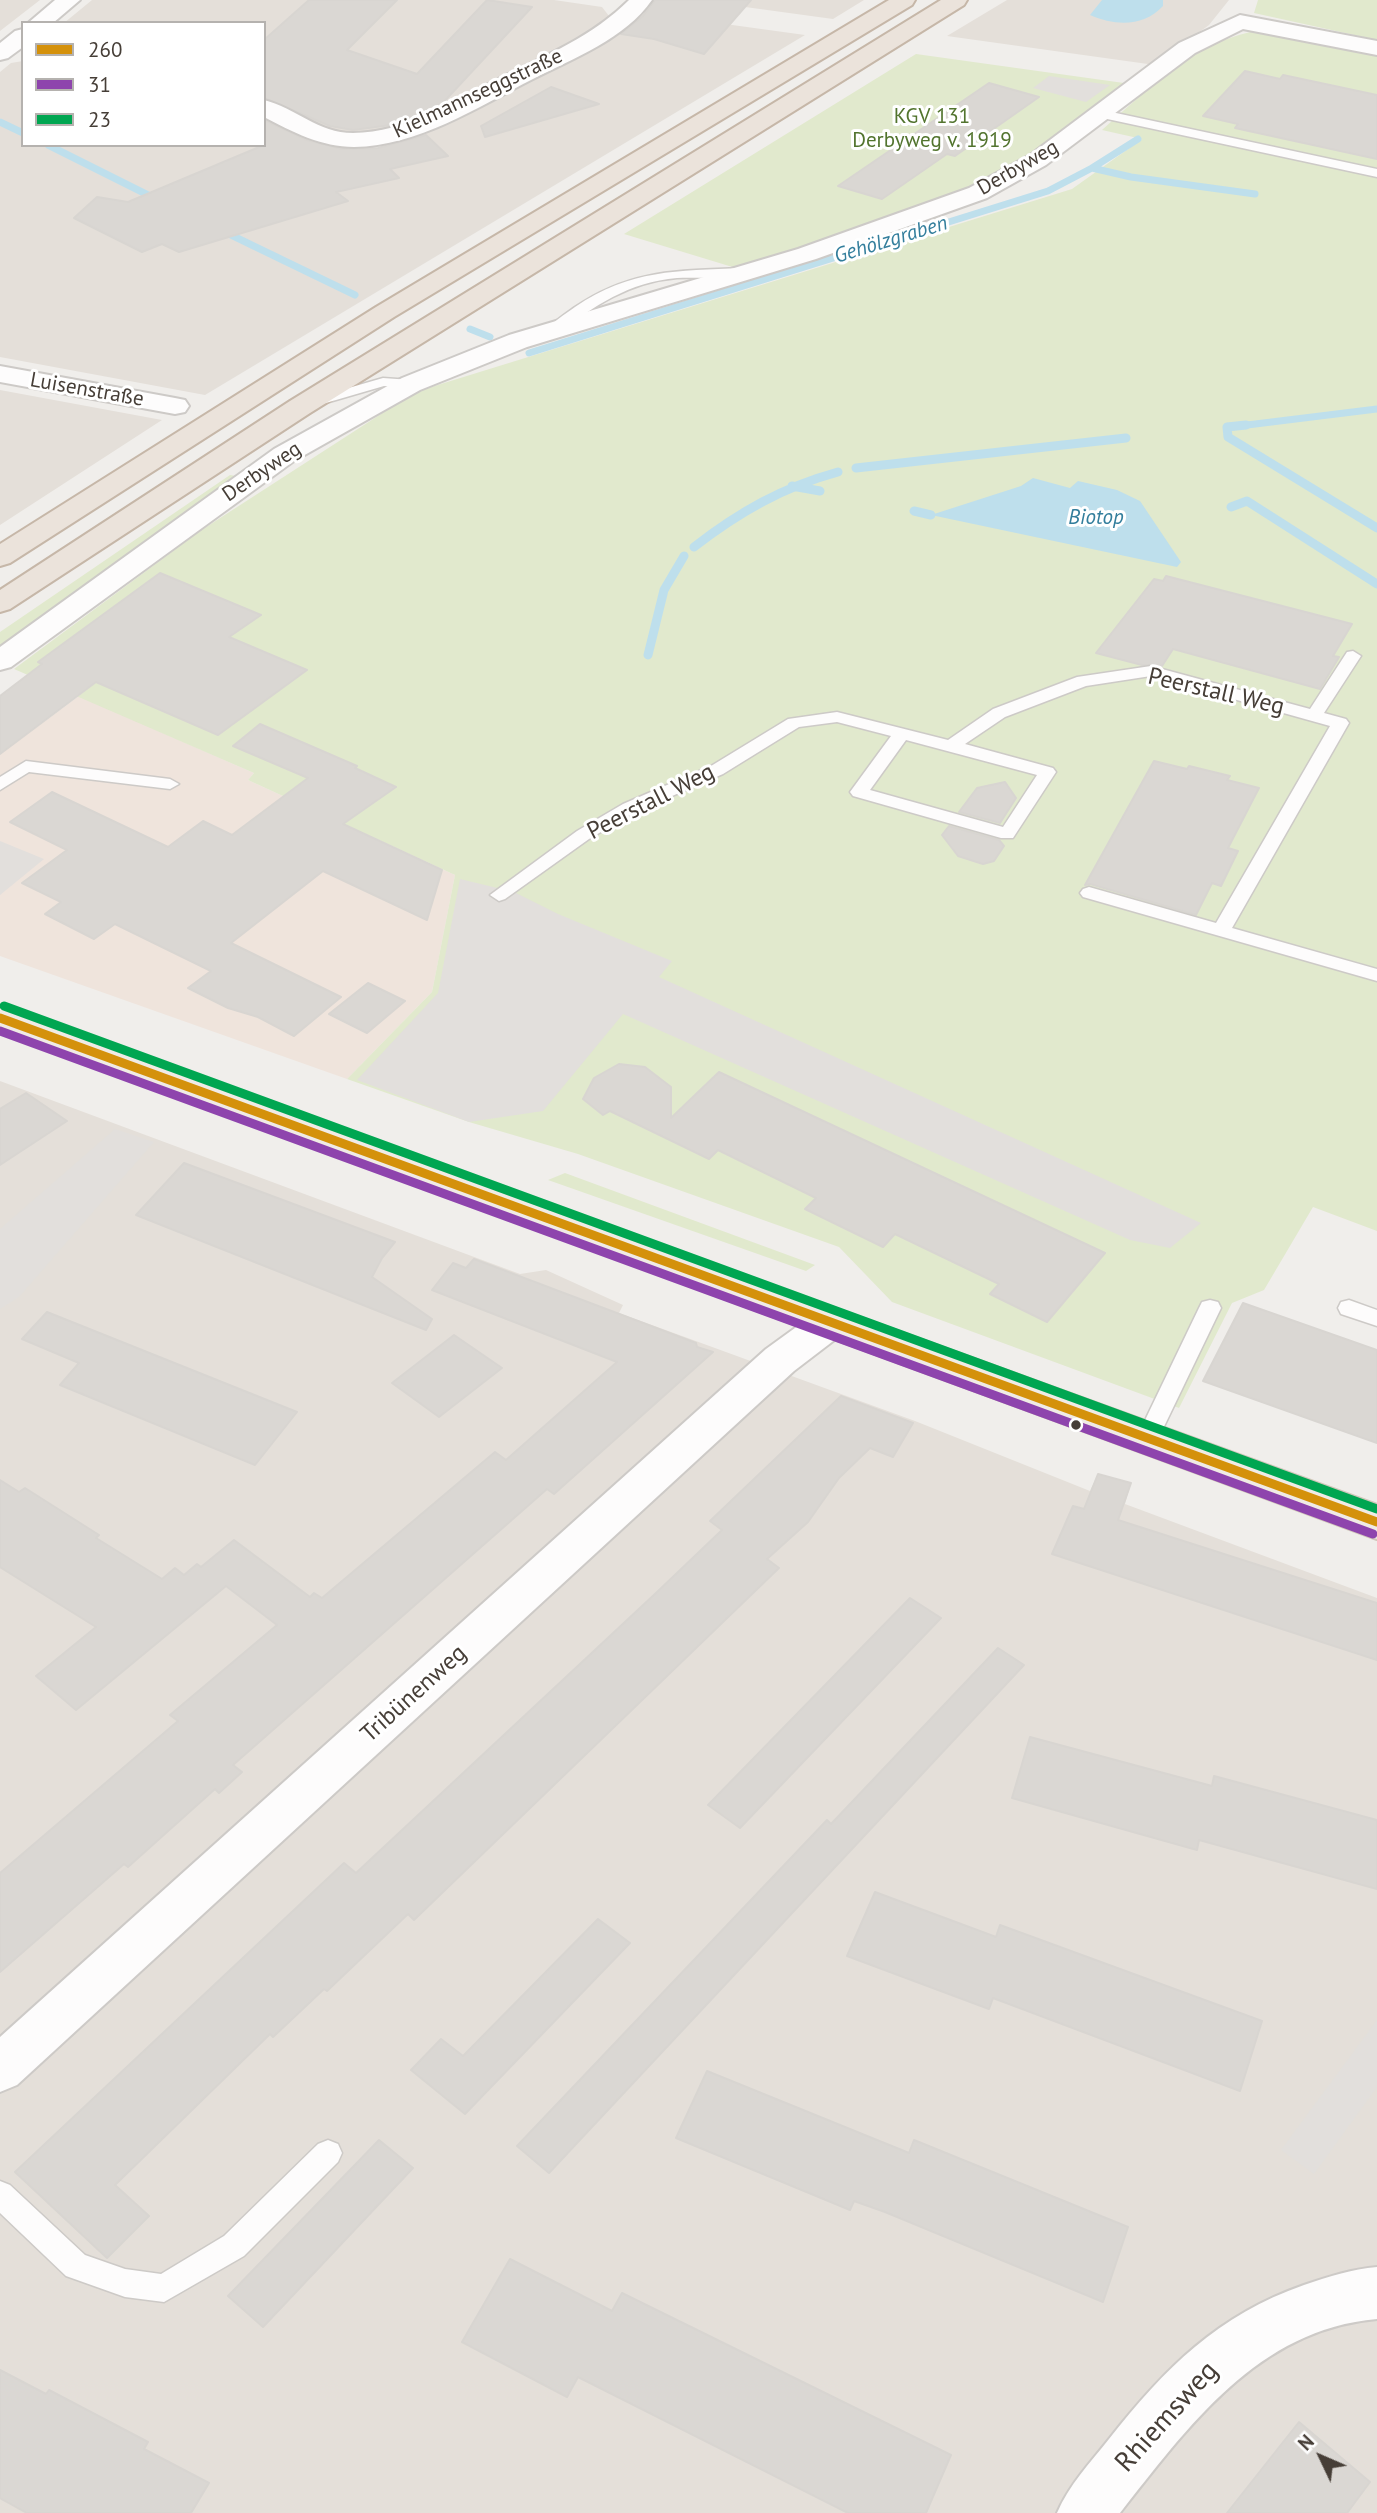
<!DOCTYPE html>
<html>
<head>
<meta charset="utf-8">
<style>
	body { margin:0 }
	#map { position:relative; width:1377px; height:2513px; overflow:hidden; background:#f0eeeb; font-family:"PT Sans",sans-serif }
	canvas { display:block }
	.legend { position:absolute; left:21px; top:21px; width:245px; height:126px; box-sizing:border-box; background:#fff; border:2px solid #b5b2af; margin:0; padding:9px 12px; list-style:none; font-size:21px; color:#463e37 }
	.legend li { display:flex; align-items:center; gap:14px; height:35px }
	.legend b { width:35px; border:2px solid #b5b2af }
	.north { position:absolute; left:1286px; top:2422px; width:70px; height:70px; -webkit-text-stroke:5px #fff; paint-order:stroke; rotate:314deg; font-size:19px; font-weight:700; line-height:28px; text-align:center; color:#463e37 }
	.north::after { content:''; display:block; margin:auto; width:24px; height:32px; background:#463e37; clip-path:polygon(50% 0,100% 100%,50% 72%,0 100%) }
</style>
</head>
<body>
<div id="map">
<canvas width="1377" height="2513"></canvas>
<ul class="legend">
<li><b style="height:9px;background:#d4910b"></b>260</li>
<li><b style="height:9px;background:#8e44ad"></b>31</li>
<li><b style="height:9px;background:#00a651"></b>23</li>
</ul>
<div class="north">N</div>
</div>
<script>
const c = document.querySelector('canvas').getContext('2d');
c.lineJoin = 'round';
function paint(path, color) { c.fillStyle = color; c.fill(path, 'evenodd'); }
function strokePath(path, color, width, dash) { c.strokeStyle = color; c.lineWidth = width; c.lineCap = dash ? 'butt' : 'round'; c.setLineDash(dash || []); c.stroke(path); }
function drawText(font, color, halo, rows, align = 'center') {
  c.font = font + ' "PT Sans",sans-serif'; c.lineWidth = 6; c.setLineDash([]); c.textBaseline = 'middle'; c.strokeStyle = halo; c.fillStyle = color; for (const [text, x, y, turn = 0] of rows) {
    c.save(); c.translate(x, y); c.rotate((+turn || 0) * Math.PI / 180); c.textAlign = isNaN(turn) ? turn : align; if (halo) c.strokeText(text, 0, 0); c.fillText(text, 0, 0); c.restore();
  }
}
const residential = new Path2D(`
	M0,0H40L0,31Z
	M92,0H554L602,7L609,16L590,32L445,105L381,131L344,135L322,130L264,98V23H64Z
	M694,0H864L833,19Z
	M1007,0H1229L1209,25L1155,65L947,36Z
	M645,13L805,35L205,395L0,357V72L11,63L23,61V145H264V118L295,136L321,144L370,146L299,178L426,130L618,32Z
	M0,390L162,420L0,525Z
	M0,1081L520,1274L546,1270L623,1305L619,1313L915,1421L1090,1491L1098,1474L1131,1483L1125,1504L1377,1598V2513H0Z`);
const commercial = new Path2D(`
	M79,696L254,773L248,780L455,875L432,992L347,1079L0,956V754Z`);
const green = new Path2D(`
	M1258,0H1377V40L1254,13Z
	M1262,30L1377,53V1231L1313,1207L1264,1290L1232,1303L1179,1408L892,1302L839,1247L578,1154L469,1122L347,1079L432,992L455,875L248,780L254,773L14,669L200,531L415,392L1072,189L1142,139L1102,130C1148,89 1199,38 1262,30Z
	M916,54L1131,84L1031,158L958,196L739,269L624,234Z
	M230,475L242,477L0,651V632Z
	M565,1173L815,1265L806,1271L548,1180Z`);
const parking = new Path2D(`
	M1049,76L1110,85L1086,102L1033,88Z
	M0,841L44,859L0,895Z
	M460,879L514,892L558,914L672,961L659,977L1201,1223L1170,1248L1130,1240L623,1014L543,1111L469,1122L357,1080L438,993Z
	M115,1129L154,1142L19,1297L0,1309V1229Z
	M1377,2020V2087L1314,2174L1281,2150Z`);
const water = new Path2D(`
	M1102,0H1163V6C1144,27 1115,26 1090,15Z
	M1033,478L1070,488L1078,481L1117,490L1140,501L1181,562L1177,567L931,515L1021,486Z`);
const streamFar1 = new Path2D(`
	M0,122L23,133
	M48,145L156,199
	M1092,168L1138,139
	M231,235L355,295
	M470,329L490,337
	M529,353L1048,191L1092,168L1131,177L1255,194
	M1231,427L1377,409`);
const stream = new Path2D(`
	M1246,425L1227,427L1228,437L1377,528
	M856,468L1126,438
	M792,486L820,491
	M1231,507L1247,501L1377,584
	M914,511L931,515
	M694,547C739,512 783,487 838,472
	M648,655L664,590L684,556`);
const building = new Path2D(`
	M309,0H397L347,50L417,74L487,0L532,7L439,107L391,125L353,130L330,126L264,98V40Z
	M655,0H751L704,54L654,39L621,34L643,16Z
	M1245,71L1280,79L1283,75L1377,95V159L1235,128L1238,124L1203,116Z
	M989,83L1039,97L955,156L947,154L882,199L838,186Z
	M551,87L599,104L485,137L481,126Z
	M264,120L307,140L342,149L378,148L426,135L448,156L390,169L399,178L336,192L348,201L179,252L162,244L142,252L74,218L97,197L128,202L264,145Z
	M160,573L261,615L229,637L307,670L218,735L96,682L0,754V696L42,664L38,662Z
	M1166,576L1352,624L1333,656L1339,657L1320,689L1173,649L1162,666L1142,665L1096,653L1154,579L1163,581Z
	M260,724L357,766L355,768L396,787L343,824L442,870L427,920L323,871L231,943L341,997L294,1036L258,1017L228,1008L188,988L211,971L115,924L94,939L45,914L61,902L22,883L67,850L10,822L52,792L168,847L203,821L232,835L308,778L233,746Z
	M1154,761L1187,769L1189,766L1230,776L1227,780L1259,788L1228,848L1238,851L1221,886L1212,883L1196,915L1090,884L1085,885Z
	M1005,782L1016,798L1000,823L959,812L977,788Z
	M949,826L999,840L1004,846L994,861L983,864L958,856L942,835Z
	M368,983L405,1001L367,1033L329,1014Z
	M619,1064L645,1067L671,1087V1118L719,1072L1105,1253L1047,1322L990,1294L999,1284L895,1234L883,1247L805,1209L816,1198L718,1150L709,1159L610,1111L603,1115L583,1099L594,1078Z
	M26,1093L67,1121L0,1165V1109Z
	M184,1163L395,1242L382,1258L372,1277L432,1319L426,1330L136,1215Z
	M474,1259L696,1343L697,1347L713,1352L554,1494L547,1489L233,1765L242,1772L219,1793L215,1789L128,1867L124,1864L0,1972V1873L178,1721L170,1715L277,1625L226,1586L76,1710L36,1676L96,1627L0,1567V1480L19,1492L25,1488L99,1535L96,1538L162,1579L175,1568L184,1575L197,1564L201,1567L234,1540L310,1597L314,1593L322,1598L495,1452L506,1460L617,1362L432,1290L453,1263L466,1268Z
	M1243,1303L1377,1350V1443L1203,1381Z
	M47,1312L297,1412L255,1465L60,1385L79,1363L22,1339Z
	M454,1335L502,1368L439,1417L392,1383Z
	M841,1396L913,1423L893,1457L870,1448L839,1478L808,1522L767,1559L779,1568L414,1920L408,1914L327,1991L324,1989L273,2037L270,2034L115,2185L149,2216L107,2258L15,2172L344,1863L356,1873L656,1593L722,1530L710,1521Z
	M1098,1474L1131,1483L1118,1520L1377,1603V1660L1052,1554L1073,1506L1084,1509Z
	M910,1598L941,1618L740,1828L708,1805Z
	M998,1648L1024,1665L549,2173L517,2146L827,1820L831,1824Z
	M1030,1737L1212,1786L1214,1776L1377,1820V1889L1199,1840L1197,1850L1012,1798Z
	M875,1892L996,1937L1000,1925L1262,2021L1240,2091L993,1998L989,2009L847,1956Z
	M598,1919L630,1943L465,2114L411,2070L441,2039L463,2056Z
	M707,2071L909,2153L914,2140L1128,2227L1103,2302L885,2212L854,2201L850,2210L676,2138Z
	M379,2140L413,2168L263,2327L228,2296Z
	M510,2259L612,2311L622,2293L951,2455L926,2513H848L578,2377L567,2397L462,2342Z
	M0,2370L46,2394L49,2390L148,2442L144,2449L209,2483L191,2513H27L0,2498Z
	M1299,2422L1370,2482L1347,2513H1227Z`);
const service = new Path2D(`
	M1102,110L1377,169V177L1098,117V111Z
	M742,268L747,269V275C725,280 700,277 677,278C629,282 594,306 557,334L552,335L545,331C553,322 565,314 575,307C631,269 677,271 742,268Z
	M383,378L411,380L418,384L411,388L384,386L312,407L305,403L307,400Z
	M1353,651L1361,656L1324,713L1346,719L1349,723L1232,928L1377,969V981L1083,897L1080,893L1083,889L1089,887L1216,923L1330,726L1151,676L1086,686L1005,717L965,744L1053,768L1056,772L1013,838H1001L853,796L850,792L891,736L837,722L799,727L723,774L635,812L589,839L505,899L499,901L490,895L577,831L623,804L711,766L788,719L837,712L948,740L993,709L1077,677L1151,666L1310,709L1347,652ZM906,740L1037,775L1003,827L870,790Z
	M26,761L170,779L179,784L170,789L29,772L0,790V777Z
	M1210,1300L1218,1302L1221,1308L1158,1439L1155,1445L1147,1448L1139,1445L1136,1439L1199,1308L1202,1302Z
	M1349,1300L1377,1310V1326L1341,1314L1338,1308L1341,1302Z
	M328,2140L338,2144L342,2153L338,2162L244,2256L164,2302L125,2297L66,2276L0,2213V2181L10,2185L85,2255L125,2269L161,2274L224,2236L318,2144Z`);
const minor = new Path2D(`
	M55,0H80L53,23H28Z
	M629,0H652C625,39 574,58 533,79C478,107 418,146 354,147C322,147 292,132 264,117V100C296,108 318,133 353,133C406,133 456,100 502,77C547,55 593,36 629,0Z
	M1240,15L1377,41V55L1243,29L1195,53L1046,165L987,198L816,259L527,347L420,390L294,461L11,667L0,670V647L274,449L402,378L509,335L798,249L969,188L1030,155L1179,43Z
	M23,29V47L8,58L0,60V43L15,31Z
	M0,366L175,398L185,400L189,406L185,412L175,414L0,382Z
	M831,1308L845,1312L851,1322L845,1332L794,1371L17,2085L0,2092V2037L766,1349L817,1312Z
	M1377,2267V2319C1258,2329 1188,2427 1120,2513H1057C1069,2485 1090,2463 1109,2439C1165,2368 1218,2315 1304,2285C1328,2277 1352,2269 1377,2267Z`);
const primary = new Path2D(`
	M0,1006L1377,1505V1539L0,1031Z`);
const motorway = new Path2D(`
	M889,0H915L912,5L394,317L10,563L0,566V544L376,307Z
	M941,0H967L964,5L310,413L10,609L0,612V590L290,401Z`);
const bus1 = new Path2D(`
	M0,1018L1377,1522`);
const bus2 = new Path2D(`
	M0,1031L1373,1534`);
const bus3 = new Path2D(`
	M4,1006L1377,1509`);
const markers = [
	[1076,1425,6,"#463e37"]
];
const farStreetnames = [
	["Kielmannseggstraße",478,94,-25],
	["Derbyweg",1018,168,-30],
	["Luisenstraße",87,390,10],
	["Derbyweg",262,472,-34]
];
const farParknames = [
	["KGV 131",932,117],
	["Derbyweg v. 1919",932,141]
];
const farWaternames = [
	["Gehölzgraben",891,240,-17],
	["Biotop",1096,518]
];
const streetNames = [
	["Peerstall Weg",1216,692,13],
	["Peerstall Weg",651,802,-27],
	["Tribünenweg",414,1694,-42]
];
const nearStreetnames = [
	["Rhiemsweg",1167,2417,-48]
];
paint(residential, '#e4dfd9');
paint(commercial, '#efe4dc');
paint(green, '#e1e9cd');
paint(parking, '#e2dfdc');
paint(water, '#bedfec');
strokePath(streamFar1, '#bedfec', 7);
strokePath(stream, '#bedfec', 9);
paint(building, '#dad7d3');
strokePath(building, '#d8d5d1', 2);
strokePath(service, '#cdcac7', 3);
strokePath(minor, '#cdcac7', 4);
strokePath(primary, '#d1c7ba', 4);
strokePath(motorway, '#c6b7a8', 4);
paint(service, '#fdfcfc');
paint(minor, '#fdfcfc');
paint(primary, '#f0ebe5');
paint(motorway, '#ebe3db');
strokePath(bus1, '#d4910b', 9);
strokePath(bus2, '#8e44ad', 9);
strokePath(bus3, '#00a651', 9);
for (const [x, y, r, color] of markers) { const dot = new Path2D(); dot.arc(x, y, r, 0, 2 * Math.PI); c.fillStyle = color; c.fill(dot); strokePath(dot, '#fff', 2.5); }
drawText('21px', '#463e37', '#fff', farStreetnames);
drawText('21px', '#52742e', '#fff', farParknames);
drawText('italic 21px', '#337e9c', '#fff', farWaternames);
drawText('24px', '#463e37', '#fff', streetNames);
drawText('28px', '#463e37', '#fff', nearStreetnames);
</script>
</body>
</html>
